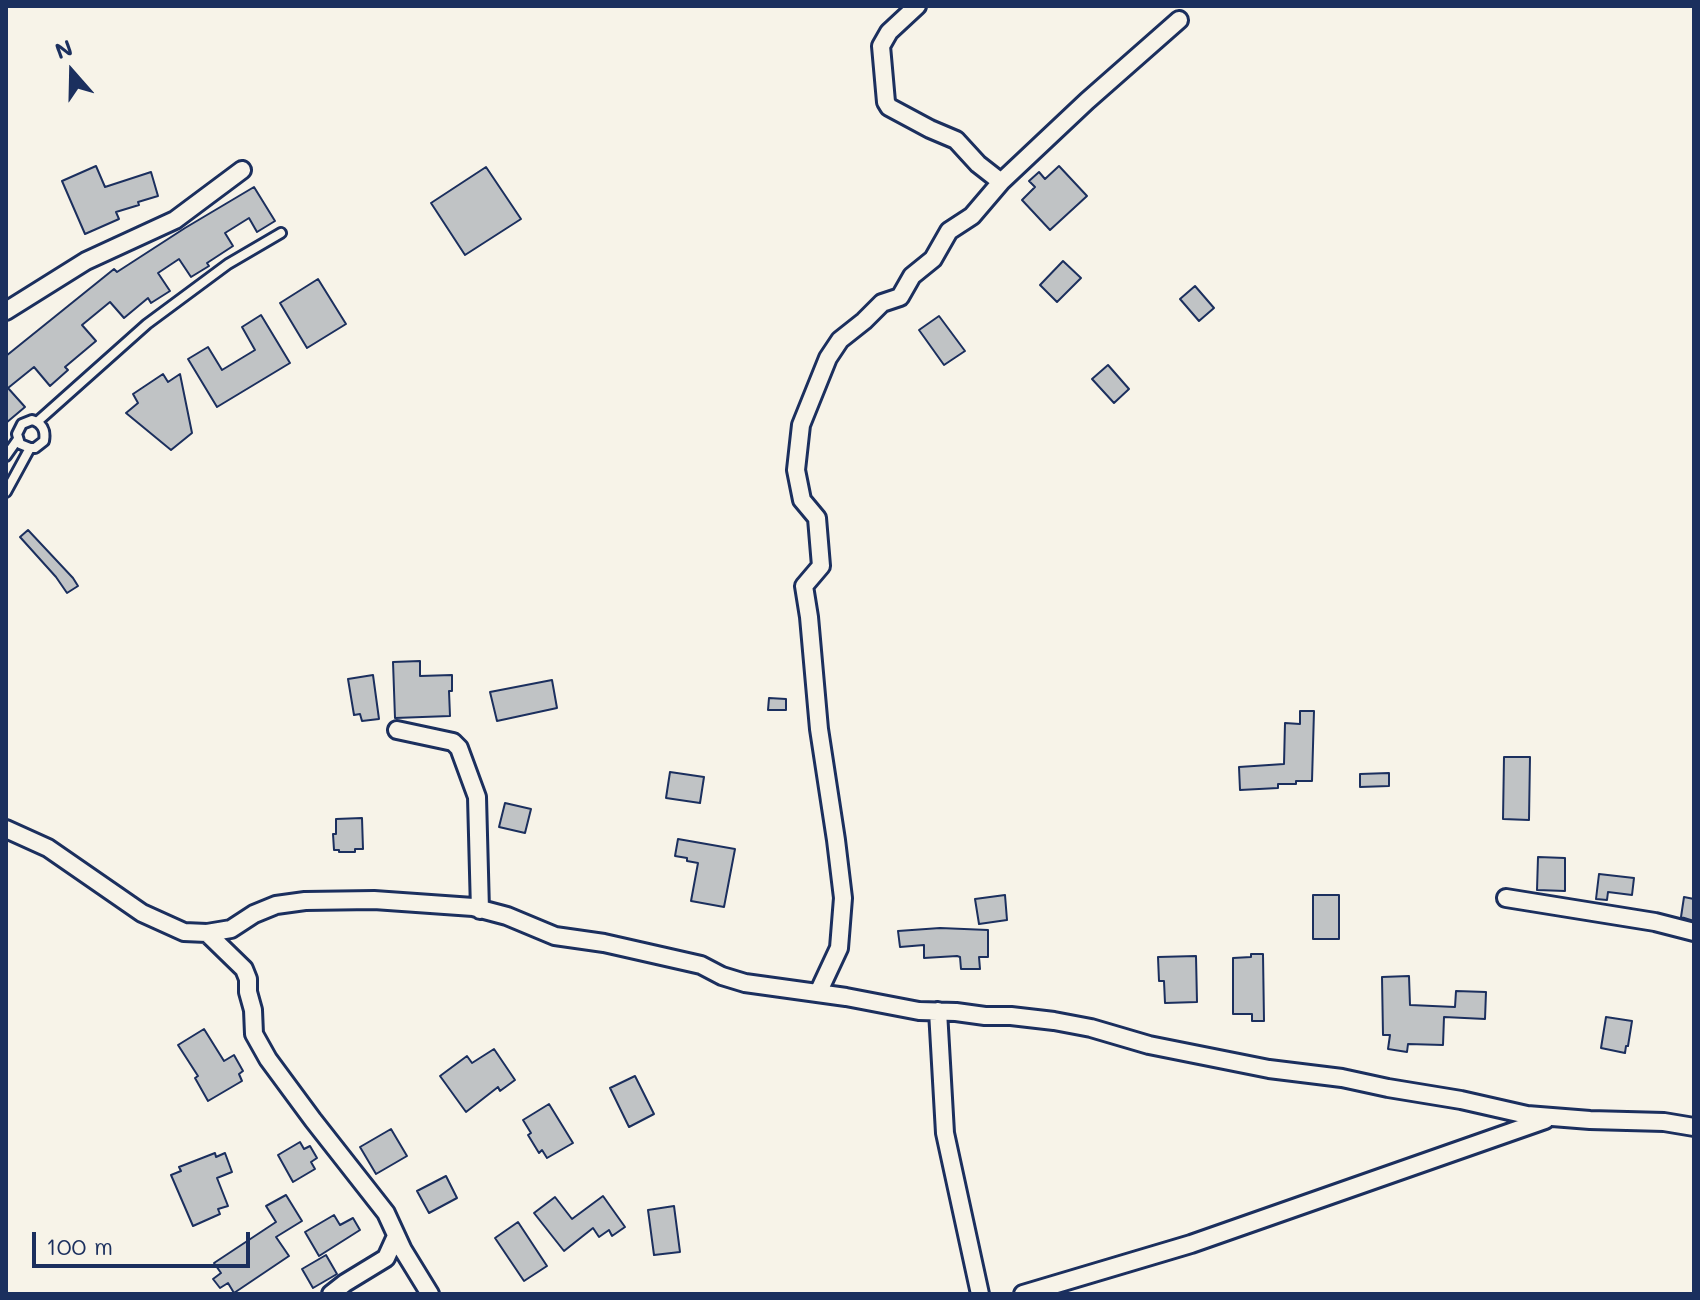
<!DOCTYPE html>
<html>
<head>
<meta charset="utf-8">
<style>
	body { margin:0 }
	#map { position:relative; width:1700px; height:1300px; overflow:hidden; background:#f7f3e8; font-family:Mali,sans-serif }
	canvas { display:block }
	.frame { position:absolute; inset:0; border:8px solid #1b2f5e; pointer-events:none }
	.north { position:absolute; left:32px; top:32px; width:80px; height:80px; -webkit-text-stroke:6px #f7f3e8; paint-order:stroke; rotate:340deg; font-size:22px; font-weight:700; line-height:32px; text-align:center; color:#1b2f5e }
	.north::after { content:''; display:block; margin:auto; width:28px; height:36px; background:#1b2f5e; clip-path:polygon(50% 0,100% 100%,50% 72%,0 100%) }
	.scale { position:absolute; left:32px; top:1232px; width:218px; height:36px; box-sizing:border-box; border:4px solid #1b2f5e; border-top:0; padding-left:10px; font-size:24px; line-height:28px; white-space:nowrap; color:#1b2f5e; -webkit-text-stroke:6px #f7f3e8; paint-order:stroke }
</style>
</head>
<body>
<div id="map">
<canvas width="1700" height="1300"></canvas>
<div class="frame"></div>
<div class="north">N</div>
<div class="scale">100 m</div>
</div>
<script>
const c = document.querySelector('canvas').getContext('2d');
c.lineJoin = 'round';
function paint(path, color) { c.fillStyle = color; c.fill(path, 'evenodd'); }
function strokePath(path, color, width, dash) { c.strokeStyle = color; c.lineWidth = width; c.lineCap = dash ? 'butt' : 'round'; c.setLineDash(dash || []); c.stroke(path); }
const building = new Path2D(`
	M96,166L105,187L151,172L158,196L138,202L139,205L116,212L119,219L85,234L62,181Z
	M1059,166L1087,196L1050,230L1022,200L1035,187L1029,181L1039,172L1045,179Z
	M486,167L521,219L465,255L431,203Z
	M254,187L275,221L257,232L249,218L225,233L233,246L207,263L209,266L191,277L179,259L158,273L170,291L151,303L148,298L124,318L110,302L82,325L96,341L65,367L68,370L50,386L34,367L8,388L25,407L6,423V356L114,269L117,272L185,228Z
	M1063,261L1081,278L1057,302L1040,285Z
	M318,279L346,324L307,348L280,303Z
	M1195,286L1214,308L1199,321L1180,299Z
	M261,315L290,363L217,407L188,359L208,347L222,370L255,350L242,327Z
	M939,316L965,351L944,365L919,330Z
	M1108,365L1129,389L1114,403L1092,379Z
	M163,374L168,382L180,374L192,433L171,450L126,413L138,403L133,394Z
	M28,530L73,578L78,586L67,593L56,577L20,537Z
	M420,661V676L452,675V691H449L450,716L395,718L393,662Z
	M373,675L379,719L362,721L360,714L354,715L348,679Z
	M552,680L557,708L497,721L490,692Z
	M769,698L786,699V710H768Z
	M1300,711H1314L1312,781H1296V784H1278V788L1240,790L1239,767L1284,764L1285,723L1300,724Z
	M1504,757H1530L1529,820L1503,819Z
	M670,772L704,777L700,803L666,798Z
	M1389,773V786L1360,787V774Z
	M505,803L531,809L525,833L499,827Z
	M362,818L363,849H355V852H339V850H334L333,834H336V819Z
	M678,839L735,849L724,907L691,901L698,863L687,861V858L675,856Z
	M1538,857L1565,858V891L1537,890Z
	M1599,874L1634,878L1632,895L1608,892L1607,900L1596,899Z
	M1005,895L1007,920L979,924L975,899Z
	M1313,895H1339V939H1313Z
	M1684,897L1694,899V921L1681,917Z
	M940,928L988,930V957H979L980,969H961L960,957L957,956L924,958V945L900,947L898,931Z
	M1251,954H1263L1264,1021H1252V1014H1233V958L1251,957Z
	M1196,956L1197,1002L1165,1003L1164,981H1159L1158,957Z
	M1409,976L1410,1005L1455,1007L1456,991L1486,992L1485,1019L1444,1017L1443,1045L1408,1044L1407,1052L1388,1049L1390,1035H1383L1382,977Z
	M1606,1017L1632,1021L1628,1046H1626L1625,1053L1601,1048Z
	M204,1029L224,1061L234,1055L243,1071L239,1074L242,1081L208,1101L195,1078L198,1076L178,1045Z
	M494,1049L515,1080L500,1091L498,1087L466,1112L440,1076L467,1056L472,1063Z
	M635,1076L654,1114L629,1127L610,1088Z
	M549,1104L573,1143L547,1158L542,1150L539,1153L528,1135L531,1133L523,1120Z
	M391,1129L407,1156L376,1174L360,1147Z
	M300,1142L304,1149L310,1146L317,1158L311,1162L315,1169L293,1182L278,1155Z
	M215,1153L216,1157L225,1153L232,1172L217,1178L228,1206L218,1209L220,1214L193,1226L171,1175L181,1171L179,1167Z
	M446,1176L457,1198L429,1213L417,1191Z
	M286,1195L302,1221L276,1237L289,1256L234,1293L228,1283L220,1288L213,1279L221,1273L214,1263L276,1222L266,1206Z
	M603,1196L625,1227L612,1236L609,1230L599,1237L593,1228L564,1251L534,1213L555,1197L572,1219Z
	M674,1206L680,1252L654,1255L648,1210Z
	M334,1215L340,1225L353,1218L360,1230L319,1256L305,1232Z
	M518,1222L547,1266L524,1281L495,1238Z
	M326,1255L337,1274L313,1288L302,1269Z`);
const lane = new Path2D(`
	M37,422L147,324L228,264L281,233
	M6,456L18,439
	M6,492L30,448H35L44,441C46,430 42,423 32,420L22,424L17,434L20,444L30,448`);
const street = new Path2D(`
	M917,6L889,32L881,46L886,102L889,107L930,129L956,140L978,164L1001,182
	M6,311L86,261L175,220L242,170
	M397,730L453,742L459,748L477,797L480,910
	M6,829L48,848L142,913L184,932L207,933L231,929L254,914L276,905L305,901L374,900L473,907L507,916L555,936L604,943L701,965L722,976L745,983L846,997L919,1011L956,1012L985,1016H1011L1054,1021L1091,1028L1149,1045L1269,1069L1342,1078L1388,1088L1461,1100L1527,1115L1590,1120L1664,1122L1694,1127
	M1506,898L1655,922L1694,932
	M207,933L244,969L248,979V992L253,1010L254,1034L268,1059L313,1120L386,1213L403,1250L430,1294
	M818,993L839,948L843,898L836,840L819,729L809,617L804,586L821,566L817,518L802,500L796,470L801,425L828,358L840,340L864,321L882,303L900,297L912,276L933,259L949,231L972,216L1001,182L1087,101L1179,20
	M938,1011L945,1133L980,1294
	M331,1294L345,1283L386,1258L396,1236
	M1023,1294L1191,1244L1545,1120`);
paint(building, '#c0c3c5');
strokePath(building, '#1b2f5e', 2);
strokePath(lane, '#1b2f5e', 14);
strokePath(street, '#1b2f5e', 22);
strokePath(lane, '#f7f3e8', 8);
strokePath(street, '#f7f3e8', 16);
</script>
</body>
</html>
